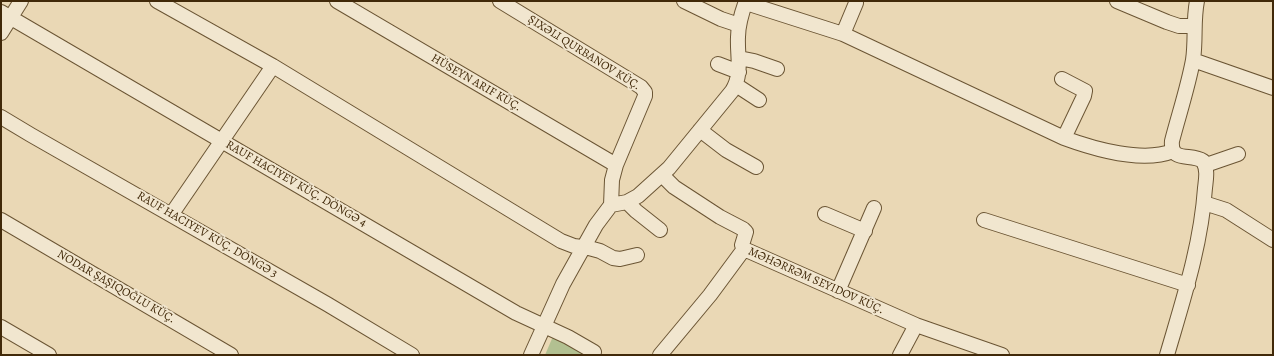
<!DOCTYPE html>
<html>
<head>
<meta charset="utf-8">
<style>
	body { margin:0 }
	#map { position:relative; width:1274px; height:356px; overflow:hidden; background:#ead8b5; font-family:Alegreya,serif }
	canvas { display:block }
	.frame { position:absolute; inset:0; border:2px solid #412909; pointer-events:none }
</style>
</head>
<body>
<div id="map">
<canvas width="1274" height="356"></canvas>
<div class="frame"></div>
</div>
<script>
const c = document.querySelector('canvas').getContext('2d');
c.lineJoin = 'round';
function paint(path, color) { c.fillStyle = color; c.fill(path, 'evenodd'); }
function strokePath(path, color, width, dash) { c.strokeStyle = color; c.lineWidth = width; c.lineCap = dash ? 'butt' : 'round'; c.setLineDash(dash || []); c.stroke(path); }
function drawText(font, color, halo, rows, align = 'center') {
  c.font = font + ' Alegreya,serif'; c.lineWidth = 4; c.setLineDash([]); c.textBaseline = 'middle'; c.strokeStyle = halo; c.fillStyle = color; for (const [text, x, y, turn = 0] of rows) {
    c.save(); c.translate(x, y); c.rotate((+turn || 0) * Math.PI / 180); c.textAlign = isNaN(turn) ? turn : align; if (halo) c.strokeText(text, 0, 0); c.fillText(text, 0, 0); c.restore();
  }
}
const green = new Path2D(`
	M554,334L585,355H545Z`);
const minor = new Path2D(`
	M157,1L273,66L561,241L574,246L589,248L600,251L613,258L620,259L637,255
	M337,1L616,165
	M500,1L641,87L645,92V96L616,165L612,180L611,205L596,225L563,284L531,355
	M684,1L721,19L739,25
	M1117,1L1167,22L1179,26H1194
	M746,3L843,34L1064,138C1094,149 1143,163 1173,151
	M1,12L516,313L568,337L594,352
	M1,33L21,1
	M843,34L856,3
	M739,58L754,61L777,69
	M1193,60L1273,88
	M718,64L739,72
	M1062,79L1085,91L1084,96L1064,138
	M736,85L759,100
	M1,117L31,135L327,304L412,355
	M700,130L726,150L756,167
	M1206,165L1238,154
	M662,175L674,187L720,217L743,229L746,232L742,245L744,249L916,325L1002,355
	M627,202L636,211L660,230
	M1204,203L1226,210L1273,240
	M611,205L627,202L638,196L669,168L732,91C743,74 737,56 738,37C738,25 742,12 746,1
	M825,214L865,231
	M171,215L273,66
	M1,220L231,355
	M984,220L1188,285
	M838,291L874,208
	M1,327L49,355
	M660,355L710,295L744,249
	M900,355L916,325
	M1167,355C1183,300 1201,246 1205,188C1206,179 1208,170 1203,161C1191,153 1170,163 1172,141C1179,114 1188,87 1193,60C1196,40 1193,21 1197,1`);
const streetNames = [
	["ŞIXƏLI QURBANOV KÜÇ.",584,53,32],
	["HÜSEYN ARIF KÜÇ.",476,83,30],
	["RAUF HACIYEV KÜÇ. DÖNGƏ 4",296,184,30],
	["RAUF HACIYEV KÜÇ. DÖNGƏ 3",207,235,30],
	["MƏHƏRRƏM SEYIDOV KÜÇ.",816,281,24],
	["NODAR ŞAŞIQOĞLU KÜÇ.",116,287,30]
];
paint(green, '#b2c091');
strokePath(minor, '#6b5534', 16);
strokePath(minor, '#f1e6cf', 14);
drawText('12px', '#412909', '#f1e6cf', streetNames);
</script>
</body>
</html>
